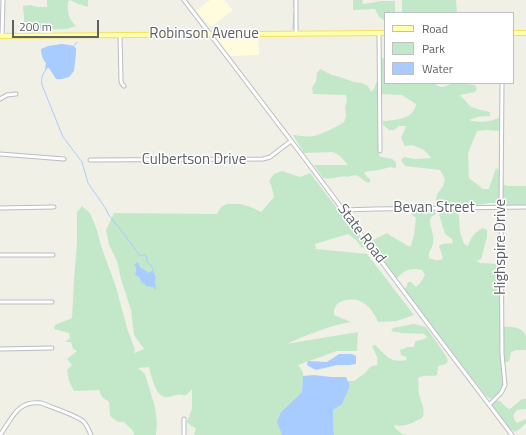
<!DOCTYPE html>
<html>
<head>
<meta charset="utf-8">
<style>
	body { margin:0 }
	#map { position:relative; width:526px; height:435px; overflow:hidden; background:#f0f0e7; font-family:"Titillium Web",sans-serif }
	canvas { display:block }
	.legend { position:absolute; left:384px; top:12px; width:130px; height:72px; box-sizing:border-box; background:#fff; border:1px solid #bfc0c2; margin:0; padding:5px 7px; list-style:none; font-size:12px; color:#5e6167 }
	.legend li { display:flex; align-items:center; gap:8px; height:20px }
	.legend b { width:20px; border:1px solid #bfc0c2 }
	.scale { position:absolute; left:12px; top:20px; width:87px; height:18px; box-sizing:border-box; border:2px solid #5e6167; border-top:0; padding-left:5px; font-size:12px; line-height:14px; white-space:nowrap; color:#5e6167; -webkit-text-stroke:3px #fff; paint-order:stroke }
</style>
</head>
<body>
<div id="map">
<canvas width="526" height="435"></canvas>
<ul class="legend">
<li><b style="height:5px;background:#ffffad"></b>Road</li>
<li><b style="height:11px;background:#c3e8c9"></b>Park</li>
<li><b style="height:11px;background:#a8ccff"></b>Water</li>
</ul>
<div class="scale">200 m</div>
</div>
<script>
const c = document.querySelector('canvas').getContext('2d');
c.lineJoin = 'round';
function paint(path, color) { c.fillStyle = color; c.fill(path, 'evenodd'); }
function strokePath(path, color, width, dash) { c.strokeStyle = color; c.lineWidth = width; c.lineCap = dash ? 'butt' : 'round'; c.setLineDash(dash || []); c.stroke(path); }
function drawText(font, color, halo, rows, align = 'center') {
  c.font = font + ' "Titillium Web",sans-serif'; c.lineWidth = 3; c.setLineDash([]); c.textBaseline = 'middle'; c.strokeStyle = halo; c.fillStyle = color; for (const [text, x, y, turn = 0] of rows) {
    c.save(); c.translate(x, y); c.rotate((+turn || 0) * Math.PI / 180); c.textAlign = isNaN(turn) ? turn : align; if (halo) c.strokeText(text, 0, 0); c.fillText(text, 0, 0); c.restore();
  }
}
const commercial = new Path2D(`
	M210,0H224L233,10L211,27L196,11Z
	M212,35H258L259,55L228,56Z`);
const green = new Path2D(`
	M47,0H88V7L78,4L70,0L68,2C67,13 69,19 76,26L67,29L25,30L23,6L30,5L38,7H47Z
	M353,0H362L363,4L371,3L381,1H395V13H385V21L379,17L375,9L353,10Z
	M402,0H456L457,13H402Z
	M381,58H385V83H436L437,86L443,87L454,83L475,85L477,89L475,92L460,95L471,107L481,110L490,112V116L478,117L469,120C479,123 490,122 499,118V131L487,130L477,131L468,153L469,178L483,189H489L496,168L499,170V203H490L471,206H459L453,204H435L437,194L443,186L445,179L440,170L405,166L401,160L404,157L414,159L431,158L424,150L412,145L405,146L401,138L406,126H399L394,130H389L383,125V121C393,120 408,120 414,110C415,108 416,106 416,104L402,95L381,94Z
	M320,69L332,75L340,77L354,82L362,83L368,86L371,92L374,89L378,78L379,156C386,159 398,156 396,168L390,167L379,170L364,172L367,177L370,179V183C360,182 361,171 348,177C339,175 333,180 323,178L314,165H348L340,156L333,152L304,153L293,135C300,136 307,137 314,136C322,134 337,127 344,122L346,116L345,106L347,102L346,95L313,94L312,88L316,81L317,73Z
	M282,171L300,177L310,173L366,246L362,248L357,241L348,234L315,244L316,249L367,254L414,315L397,321L378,322C373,309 361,296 346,300C343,300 339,303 337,304L334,310V315L351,322C328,326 307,335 286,344L358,332L357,351H337L298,365L303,372V380L302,392L281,412L278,422L282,435H194L196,428L191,426L187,422L192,409V389C183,399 187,394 176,395C172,396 167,398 164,397C155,394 151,375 149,367L138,368L145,374L155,407L157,423L156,435H134L133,431L124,422H118L110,416L109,402L102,397L99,390L74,391L69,381L67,370L72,365L67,359L77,351L73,349L71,342H65L70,338L69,333L54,329L55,325L72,318L74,279L77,243V212L82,206L90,213L97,230L101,246L116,287L127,328L135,350L134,353L144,349L134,335L131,310L121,279L117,261L109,245L106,230L114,213L217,214L221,207L227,204H241L251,207L261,212L274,197L271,185L269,181L274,174Z
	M504,185L508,186H526V206L504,205L502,204V191Z
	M413,210H435L436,214C433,216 430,217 430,221C430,228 435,236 433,243C432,250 428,250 429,258L435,260H441L443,258L439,246L442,244L453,243L452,239L445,234L438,211L457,210L459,216L460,232L464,244L468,246C470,238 475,232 483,228L487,230V237L482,256L481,259L477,261L480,263L500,264L501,362C504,380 507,387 491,399L486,396L437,333L404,289L407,286L408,282H411L416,287L421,282L425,275L422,270C409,267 405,270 396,279L371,241L387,233C393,238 401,241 408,246H411L414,235L416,218L412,215L411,211Z
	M414,324L426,327L446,356L448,360L446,364L438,366L437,375C430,377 425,374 418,378C419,384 418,389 419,394C421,404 425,405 423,417C416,422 403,428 394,425L395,428L402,434L407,435H334L333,410L342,403L350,386L347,381H354L365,373L370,367L377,365C379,357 375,353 372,346L375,345C387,356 389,363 407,360L406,357L401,355L400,350L408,347H414L415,342C419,340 424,340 427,337L424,334L402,333L391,331L393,328Z
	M504,327C512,326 525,328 526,337C526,341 526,346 526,350H517L511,352L510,358L508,362H504L503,356Z
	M522,399H526V409L517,410C513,415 512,417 517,423L526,419V423L521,428L515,432L510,429L492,405L496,401H500L507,408L510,409Z`);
const water = new Path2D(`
	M62,44C67,45 72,44 76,48V53L74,71L69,77L62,79H56L49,68L46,69V70H45L46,63C43,60 41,54 41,49L48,46Z
	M138,262L140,267L149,273L151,271L155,274L154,275L156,277L155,281L156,290L153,287L146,286L145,284L142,283L139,277L135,275L136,272V267L134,265Z
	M339,354H352L356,356V364L349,365H337L316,370L308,366L307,364L308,361L327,362Z
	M314,375L331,377H346L350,386L342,404L333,410L334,435H282L277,422L281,412L302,392L303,376Z`);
const stream = new Path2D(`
	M294,8V0
	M293,29L294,13
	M74,46L77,42
	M46,70C42,74 41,79 42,85L63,137L82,162L88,183L106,209L108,214L124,234L140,256L143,255L147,257V262C151,264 153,268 153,272`);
const minor = new Path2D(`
	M184,0L305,159L437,336L512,435
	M379,33L380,151
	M296,34V0
	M120,35L121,81L122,84L124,86
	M2,36L3,0
	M0,99L7,95L16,94
	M0,154L64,159
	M90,160L263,159L270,157L291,141
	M0,208L54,207
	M343,210L375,209L526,207
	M0,255H53
	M0,302H52
	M0,349L52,348
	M489,405L501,393L505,385L502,354L501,208L502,83
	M0,435C12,419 17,400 41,403C51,407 76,415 83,421C87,425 89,430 91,435
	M184,435V419`);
const major = new Path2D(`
	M513,33H526
	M0,36L385,33`);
const streetNames = [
	["Robinson Avenue",204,34],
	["Culbertson Drive",194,160],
	["Bevan Street",434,208],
	["State Road",361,234,53],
	["Highspire Drive",501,247,-90]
];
paint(commercial, '#fffcdd');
paint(green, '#c3e8c9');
paint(water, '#a8ccff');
strokePath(stream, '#a8ccff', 1);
strokePath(minor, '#bbbdc2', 5);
strokePath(major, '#f5e25b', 6);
strokePath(minor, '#fff', 3);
strokePath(major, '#ffffad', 4);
drawText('15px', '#5e6167', '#fff', streetNames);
</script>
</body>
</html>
